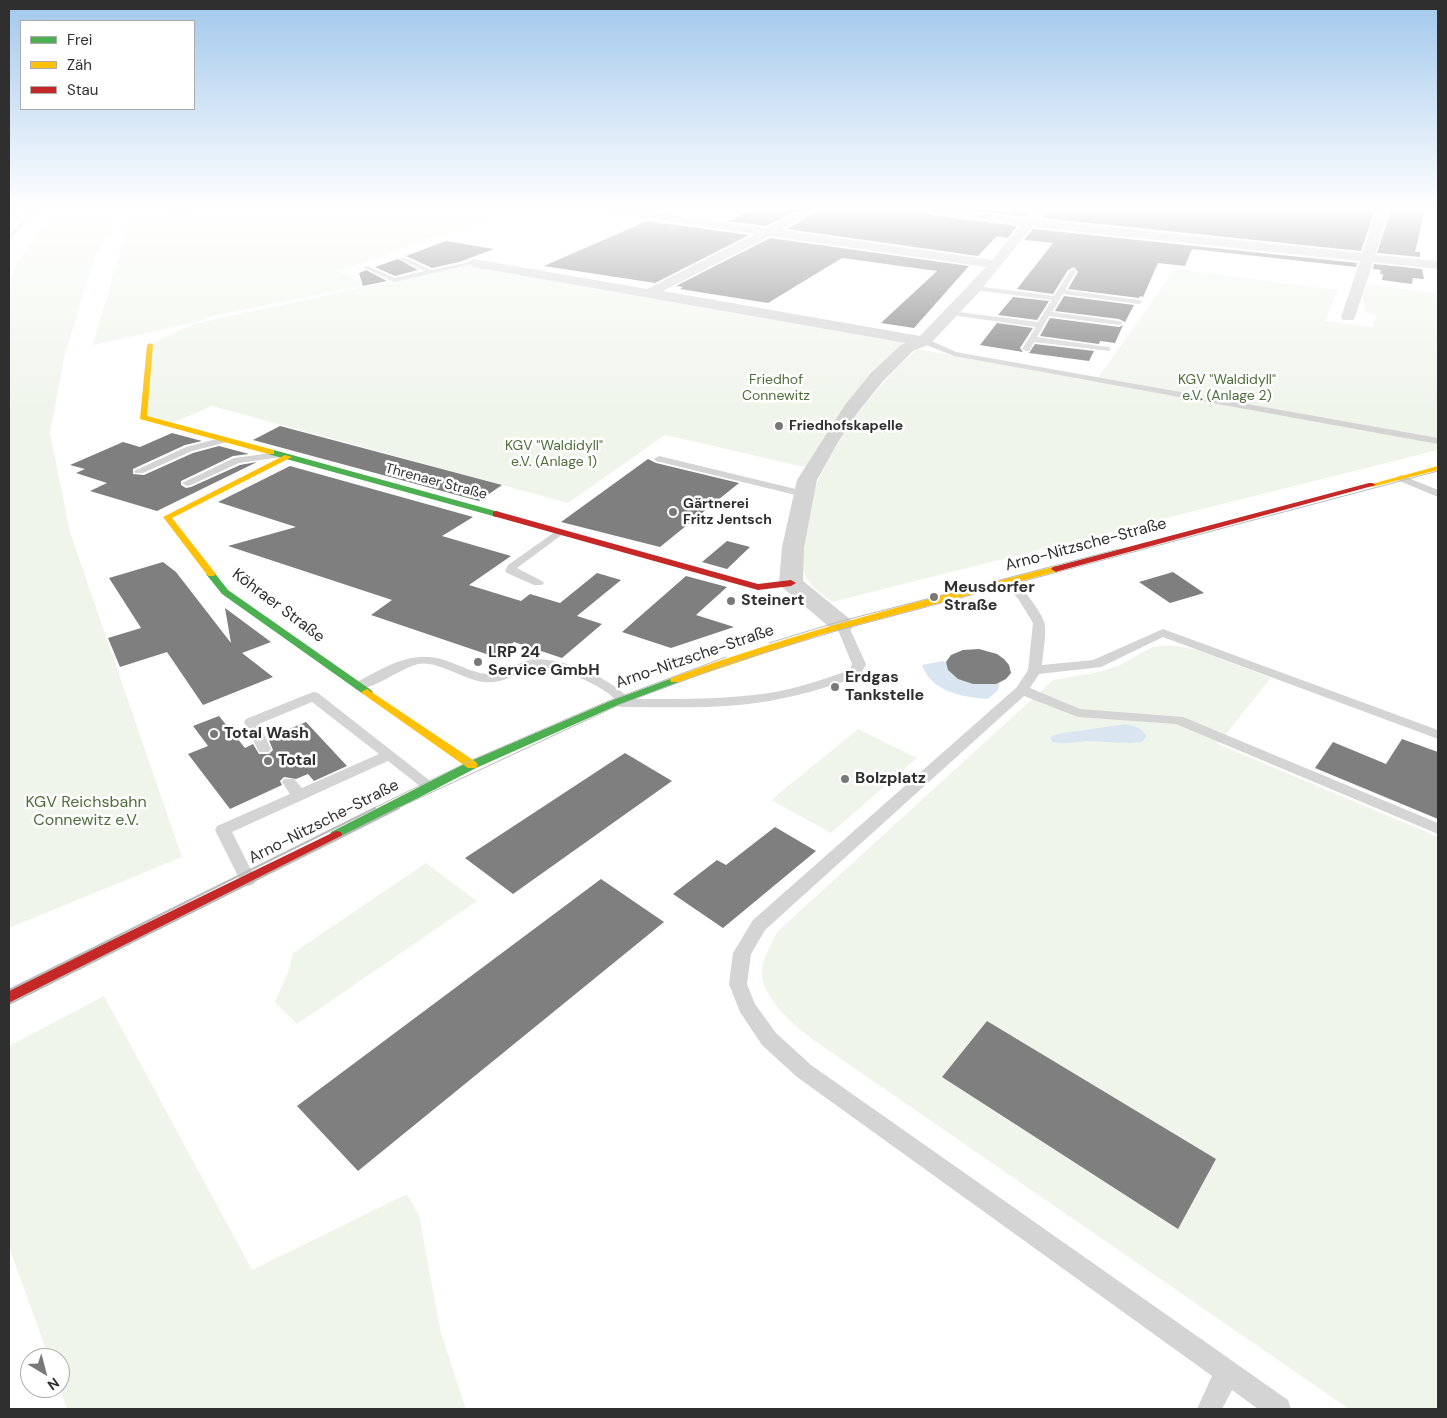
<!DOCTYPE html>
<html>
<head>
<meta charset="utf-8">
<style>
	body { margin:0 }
	#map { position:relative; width:1447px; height:1418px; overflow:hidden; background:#fff; font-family:"DM Sans",sans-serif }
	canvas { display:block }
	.frame { position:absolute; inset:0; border:10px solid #2f2f2f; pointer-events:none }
	.legend { position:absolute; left:20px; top:20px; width:175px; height:90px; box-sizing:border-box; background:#fff; border:1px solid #acacac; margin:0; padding:6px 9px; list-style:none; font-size:15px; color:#2f2f2f }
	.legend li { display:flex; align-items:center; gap:10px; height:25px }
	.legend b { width:25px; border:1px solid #acacac }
	.north { position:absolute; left:20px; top:1348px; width:50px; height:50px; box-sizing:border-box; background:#fff; border:1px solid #acacac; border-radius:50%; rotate:143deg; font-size:14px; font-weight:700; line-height:20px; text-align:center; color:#2f2f2f }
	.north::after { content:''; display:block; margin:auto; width:18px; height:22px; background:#787878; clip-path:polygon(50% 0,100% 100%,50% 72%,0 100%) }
</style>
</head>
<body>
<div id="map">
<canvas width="1447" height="1418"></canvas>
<div class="frame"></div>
<ul class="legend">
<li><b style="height:6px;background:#4caf50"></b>Frei</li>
<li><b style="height:6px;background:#ffc107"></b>Zäh</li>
<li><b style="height:6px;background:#c62828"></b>Stau</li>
</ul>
<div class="north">N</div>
</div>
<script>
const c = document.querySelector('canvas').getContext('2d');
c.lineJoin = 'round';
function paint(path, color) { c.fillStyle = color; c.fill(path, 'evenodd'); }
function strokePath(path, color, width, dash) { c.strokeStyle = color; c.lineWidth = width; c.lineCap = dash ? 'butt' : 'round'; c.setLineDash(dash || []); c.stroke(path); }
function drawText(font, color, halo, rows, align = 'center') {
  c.font = font + ' "DM Sans",sans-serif'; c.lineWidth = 5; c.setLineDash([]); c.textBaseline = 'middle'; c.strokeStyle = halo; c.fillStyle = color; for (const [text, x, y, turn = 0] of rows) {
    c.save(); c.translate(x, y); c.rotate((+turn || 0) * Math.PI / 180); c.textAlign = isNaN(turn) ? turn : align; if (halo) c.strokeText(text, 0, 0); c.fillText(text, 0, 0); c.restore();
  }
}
const green = new Path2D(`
	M59,210H119L93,262L64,358L50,433L70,532L182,857L9,928V284L17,262L37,235Z
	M250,210H514L339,271L366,285L208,317L200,321L93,345L130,216Z
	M474,263L924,341L907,348L813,469L665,435L568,503L212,406L170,424L143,417L150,345L193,324Z
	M1175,269L1338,290L1325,321L1373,327L1376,315L1365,312L1360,283L1438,294V450L832,602C822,594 808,585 804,572C797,552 803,532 809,512C812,500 815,487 820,476C845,425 875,387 917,349L1095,382Z
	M1171,645L1198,650L1271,678L1218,744L1438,837L1437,1409H1349L812,1039C794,1026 761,996 762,973C762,959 771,945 777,932L1053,680L1094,673L1118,666L1152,647Z
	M858,729L917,758L831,833L771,800Z
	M426,863L477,901L297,1024L275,1002L289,970L293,953Z
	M104,996L252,1270L407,1194L419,1215L441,1333L466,1409H67L60,1388V1358H49L9,1247V1046Z`);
const water = new Path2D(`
	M943,661L1000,681L998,690L988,699C963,697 931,692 922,665Z
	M1126,724C1135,726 1141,728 1147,736L1142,742C1123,745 1106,741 1087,741C1075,742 1064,745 1052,742L1050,737L1057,734Z`);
const building = new Path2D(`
	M752,210H798L766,226L728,221Z
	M819,210H923L931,215L1017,226L1008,238L997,236L978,256L787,229Z
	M970,210H1032L1025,217Z
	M1048,210H1375L1361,251L1042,218Z
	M1391,210H1425L1415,252H1420V257L1377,253Z
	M647,221L749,235L655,283L544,266Z
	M1033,229L1357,263L1356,267L1192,249L1185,266L1158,263L1143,297L1140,296L1139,298L1068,289L1078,272L1074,267L1068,270L1053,294L1017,289L1053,243L1024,240Z
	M770,238L969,266L914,328L881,323L937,271L842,258L768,303L680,289L683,287L676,286Z
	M446,241L494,249L459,262L432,268L406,256Z
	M398,259L418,270L395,276L375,267Z
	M1374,264L1422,269L1424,279L1413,278L1412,284L1382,280L1383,274H1380L1381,270L1373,269Z
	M366,270L387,281L363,286L359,273Z
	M1064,296L1134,305L1125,322L1119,319L1055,311Z
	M1013,297L1049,301L1037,320L998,315Z
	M1050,318L1119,327L1123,325L1115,343L1100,341L1099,344L1040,336Z
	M997,323L1033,328L1020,348L1023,352L980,345Z
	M1035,344L1094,351L1089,361L1029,353Z
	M280,426L502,485L479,501L253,440Z
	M172,433L202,441L185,445L133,469V474L144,475L193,453L219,446L249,454L233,456L181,481V485L186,488L191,487L240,465L257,462L157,511L90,491L107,483L76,473L85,469L70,465L123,442L140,447Z
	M648,459L656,463L739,483L660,547L561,522Z
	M290,466L473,517L442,536L511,556L469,585L521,601L530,594L560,603L597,573L621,580L577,616L602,624L562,658L514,642L495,657L371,615L392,600L228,546L296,527L218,502Z
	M727,541L750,547L727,569L702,562Z
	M163,562L176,572L231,643L225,608L271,642L242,653L273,677L203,705L167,652L120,667L108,638L141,628L109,578Z
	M1173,572L1204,593L1170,603L1139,582Z
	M686,576L727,587L696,615L734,627L671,648L622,632Z
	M979,649L997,654L1004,659L1009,665L1011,673L1006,679L996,684H973L958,679L948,670L946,662L951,655L963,650Z
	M219,716L245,748L253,744L259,754H269L273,750L268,738L306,722L347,766L314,781L308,774L296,779L284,777L280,781L282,785L230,809L188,754L208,746L193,726Z
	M1402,739L1438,752V819L1315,768L1333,742L1386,764Z
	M625,753L672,781L513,894L465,858Z
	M775,827L816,851L723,928L673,894L717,860L726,865Z
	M601,879L664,922L358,1171L297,1106Z
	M987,1021L1216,1159L1178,1229L942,1077Z`);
const lane = new Path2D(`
	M33,210H39L9,240V235Z
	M403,257L432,270L474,261L477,263L394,282L363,267L368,266L395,278L424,271L401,260L400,259Z
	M1073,269L1076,271L1065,290L1139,300L1143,302L1139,304L1063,294L1052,312L1119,321L1123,323L1119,325L1049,316L1037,337L1107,347H1110V351L1034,342L1029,351H1026L1022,349L1036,327L951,315L947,313L951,311L1038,322L1052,300L975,290L972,288L975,286L1054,296L1070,271Z
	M921,339H927L956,352L1438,438V444L954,356L921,343Z
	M224,437L227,438V442L192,451L143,473H135L134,471L186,447Z
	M279,452L284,455L282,457L239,463L191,485L187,486L182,483L234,458Z
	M659,456L808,492L809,494L804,497L656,461L654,459Z
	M1401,475L1438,490V497L1397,480L1396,478Z
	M559,529L563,530L564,532L563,534L517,568L542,581L544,583L542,585H534L507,573L505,571L508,565Z
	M1009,578C1019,581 1044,615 1045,625C1046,638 1043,652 1042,665L1093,660L1163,629L1438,730V739L1163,637L1101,667L1039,674L1030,688L1080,709L1183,717L1438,823V834L1176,724L1078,717L1024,696L765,930L751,954L747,984L755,1004L776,1033L811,1065L1288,1400L1291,1409H1258L1232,1390L1222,1409H1197L1212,1376L797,1077L762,1045L740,1012L729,984L733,953L753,920L1017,687L1028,670L1033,623L1019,600L1003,582Z
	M842,621L848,625L866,664L860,676C826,688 792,698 756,703C712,709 667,707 622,707L617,706C616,704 616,702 615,700C605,685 549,663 531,668C513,673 506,684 484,682C464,680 437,660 418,664C401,668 370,692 355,689L353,686L355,683C386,667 412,648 447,661C462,666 475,674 491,674C505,675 515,663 529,660C558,655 610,677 629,699C678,699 727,700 775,692C801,687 825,679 850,670L852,664L836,625Z
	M313,692L318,693L438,787L435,790H425L388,761L232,832L256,880L254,884L248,886L242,884L215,830L217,826L290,794L282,782L284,779H294L302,788L379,754L312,702L259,724L271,749L269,752H259L244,722L246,719Z`);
const street = new Path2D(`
	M160,210H199C192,216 167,216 160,210Z
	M606,210H636L766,228L802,210H817L781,230L992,260L1021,225L931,213L925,210H956L1026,219L1034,210H1046L1038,220L1362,253L1377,210H1389L1375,255L1438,261V269L1373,262L1355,317L1353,320H1343L1341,317L1360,261L1032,227L980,291L930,344L913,351L883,381L858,412L838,442L817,480L804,547L803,581L851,620L854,625L851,630L842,632L833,630L783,588L779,583L782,547L797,480L845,405L871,373L901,345L906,343L474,267L467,263L474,259L647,289L755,234L612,213ZM770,236L986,267L920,336L663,291Z`);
const fast = new Path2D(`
	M268,450H274L499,512L500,514L496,517L493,516L268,454Z
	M211,571L214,572L228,590L371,690L373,692L371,694H363L222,594L206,574Z
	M675,677L680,680L679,682L618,705L476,768L341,838H331L330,835L331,832L468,762L610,701Z`);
const slow = new Path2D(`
	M150,343L153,345L147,416L274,450V454H268L140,419L147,345Z
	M285,455L292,457L172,518L216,574L214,576H208L163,517Z
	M1438,466V470L1372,487L1368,485Z
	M1056,566L1059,567V571L820,635L679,682H671L670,680L671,678C797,632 926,599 1056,566Z
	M367,689L476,762L478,765L476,768H468L363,694L361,692Z`);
const jam = new Path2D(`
	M1369,483H1372L1376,485L1059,571L1056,572L1051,569L1053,567Z
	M496,511L758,584L791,580L796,583L791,586L758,590L493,516V512Z
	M336,831L341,832L342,835L341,838L9,1003V990Z`);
const tramFar1 = new Path2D(`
	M769,643L838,622L1119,549
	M372,809L472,760L606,702L726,657
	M396,809L621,704L731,663L836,631L1438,471`);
const tram = new Path2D(`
	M9,990L375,808
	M9,1004L399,808`);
const rail = new Path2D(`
	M9,217L15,210`);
const markers = [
	[779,426,5,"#787878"],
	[673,512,5,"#787878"],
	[934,597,5,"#787878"],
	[731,601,5,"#787878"],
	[478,662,5,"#787878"],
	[835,687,5,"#787878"],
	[214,734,5,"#787878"],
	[268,761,5,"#787878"],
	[845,779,5,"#787878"]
];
const farParknames = [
	["Friedhof",776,380],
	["Connewitz",776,396],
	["KGV \"Waldidyll\"",1227,380],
	["e.V. (Anlage 2)",1227,396],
	["KGV \"Waldidyll\"",554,446],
	["e.V. (Anlage 1)",554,462]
];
const farPoinames = [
	["Friedhofskapelle",789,426],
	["Gärtnerei",683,504],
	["Fritz Jentsch",683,520]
];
const farStreetnames = [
	["Threnaer Straße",436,482,15]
];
const streetNames = [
	["Arno-Nitzsche-Straße",1086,545,-15],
	["Köhraer Straße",278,606,37],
	["Arno-Nitzsche-Straße",695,657,-19],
	["Arno-Nitzsche-Straße",324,822,-27]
];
const poiNames = [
	["Meusdorfer",944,588],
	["Straße",944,606],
	["Steinert",741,601],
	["LRP 24",488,653],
	["Service GmbH",488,671],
	["Erdgas",845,678],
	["Tankstelle",845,696],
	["Total Wash",224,734],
	["Total",278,761],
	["Bolzplatz",855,779]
];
const parkNames = [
	["KGV Reichsbahn",86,803],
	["Connewitz e.V.",86,821]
];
paint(green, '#f0f5ec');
paint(water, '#d9e6f2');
paint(building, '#7f7f7f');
paint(lane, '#d4d4d4');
paint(street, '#d4d4d4');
paint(fast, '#4caf50');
paint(slow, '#ffc107');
paint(jam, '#c62828');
strokePath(tramFar1, '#bbb', 1);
strokePath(tram, '#bbb', 2);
strokePath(rail, '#bbb', 2.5);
strokePath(rail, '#fff', 2, [5]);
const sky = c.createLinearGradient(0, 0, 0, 408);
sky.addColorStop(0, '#a2c8ec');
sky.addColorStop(0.51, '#fff');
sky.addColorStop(1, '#ffffff00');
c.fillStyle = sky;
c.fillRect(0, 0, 1447, 408);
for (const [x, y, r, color] of markers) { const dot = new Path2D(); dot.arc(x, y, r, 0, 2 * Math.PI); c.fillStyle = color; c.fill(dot); strokePath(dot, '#fff', 2); }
drawText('14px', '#4f6d3b', '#fff', farParknames);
drawText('bold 14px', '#2f2f2f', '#fff', farPoinames, 'left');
drawText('14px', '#2f2f2f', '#fff', farStreetnames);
drawText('16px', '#2f2f2f', '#fff', streetNames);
drawText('bold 16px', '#2f2f2f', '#fff', poiNames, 'left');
drawText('16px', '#4f6d3b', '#fff', parkNames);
</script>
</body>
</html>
